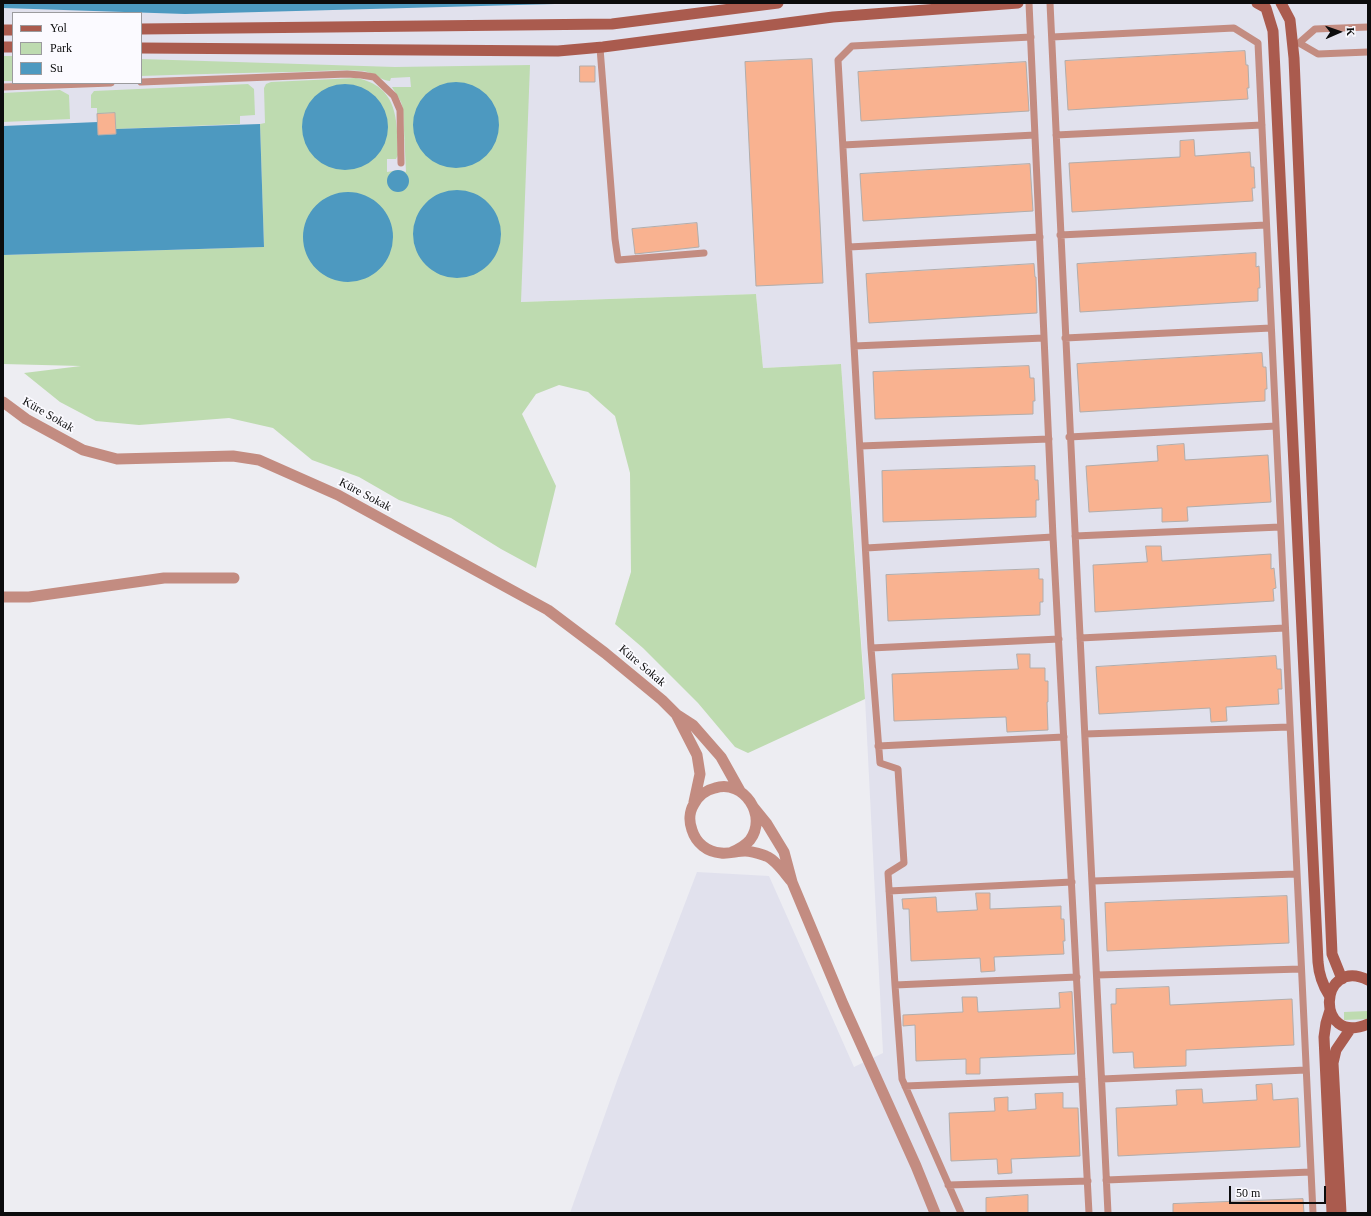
<!DOCTYPE html>
<html>
<head>
<meta charset="utf-8">
<style>
	body { margin:0 }
	#map { position:relative; width:1371px; height:1216px; overflow:hidden; background:#ededf2; font-family:"Times New Roman",serif }
	canvas { display:block }
	.frame { position:absolute; inset:0; border:4px solid #0c0c0d; pointer-events:none }
	.legend { position:absolute; left:12px; top:12px; width:130px; height:72px; box-sizing:border-box; background:#fbfaff; border:1px solid #9b9b9e; margin:0; padding:5px 7px; list-style:none; font-size:12px; color:#0c0c0d }
	.legend li { display:flex; align-items:center; gap:8px; height:20px }
	.legend b { width:20px; border:1px solid #9b9b9e }
	.north { position:absolute; left:1319px; top:12px; width:40px; height:40px; -webkit-text-stroke:3px #fbfaff; paint-order:stroke; rotate:88deg; font-size:11px; font-weight:700; line-height:16px; text-align:center; color:#0c0c0d }
	.north::after { content:''; display:block; margin:auto; width:14px; height:18px; background:#0c0c0d; clip-path:polygon(50% 0,100% 100%,50% 72%,0 100%) }
	.scale { position:absolute; left:1229px; top:1186px; width:97px; height:18px; box-sizing:border-box; border:2px solid #0c0c0d; border-top:0; padding-left:5px; font-size:12px; line-height:14px; white-space:nowrap; color:#0c0c0d; -webkit-text-stroke:3px #fbfaff; paint-order:stroke }
</style>
</head>
<body>
<div id="map">
<canvas width="1371" height="1216"></canvas>
<div class="frame"></div>
<ul class="legend">
<li><b style="height:5px;background:#aa5b4e"></b>Yol</li>
<li><b style="height:11px;background:#bedbb0"></b>Park</li>
<li><b style="height:11px;background:#4d99c0"></b>Su</li>
</ul>
<div class="north">K</div>
<div class="scale">50 m</div>
</div>
<script>
const c = document.querySelector('canvas').getContext('2d');
c.lineJoin = 'round';
function paint(path, color) { c.fillStyle = color; c.fill(path, 'evenodd'); }
function strokePath(path, color, width, dash) { c.strokeStyle = color; c.lineWidth = width; c.lineCap = dash ? 'butt' : 'round'; c.setLineDash(dash || []); c.stroke(path); }
function drawText(font, color, halo, rows, align = 'center') {
  c.font = font + ' "Times New Roman",serif'; c.lineWidth = 3.5; c.setLineDash([]); c.textBaseline = 'middle'; c.strokeStyle = halo; c.fillStyle = color; for (const [text, x, y, turn = 0] of rows) {
    c.save(); c.translate(x, y); c.rotate((+turn || 0) * Math.PI / 180); c.textAlign = isNaN(turn) ? turn : align; if (halo) c.strokeText(text, 0, 0); c.fillText(text, 0, 0); c.restore();
  }
}
const built = new Path2D(`
	M3,3H1368V1213H570L618,1078L697,872L769,876L854,1067L883,1053L864,678L841,364L763,368L756,294L520,302L3,364ZM13,13H141V83H13Z`);
const green = new Path2D(`
	M3,56H13V81H3Z
	M141,59L395,67L530,65L521,302L756,294L763,368L841,364L865,699L748,753L735,747L698,703L643,648L615,624L631,572L630,473L615,416L588,392L559,385L536,394L522,414L556,486L536,568L501,549L451,518L399,500L359,477L312,460L273,428L229,418L139,425L96,421L60,402L24,373L81,366L3,364V252V255L264,247L260,124L265,123L264,88L266,84L271,82L356,78C399,86 397,121 398,155L396,159H387V172L399,170L406,172L403,109L401,102L392,87H411L410,77L391,78L390,81C381,81 373,72 363,71C339,69 314,72 290,72C240,73 191,74 141,76Z
	M248,84L254,89L255,115L240,116V124L116,129L115,113L97,114V108H91V95L94,91Z
	M60,90L69,95L70,119L3,122V93Z
	M1368,1011V1019L1344,1020V1012Z`);
const water = new Path2D(`
	M3,3H592L185,14L3,8Z
	M413 125a43 43 0 1 1 86 0a43 43 0 1 1-86 0Z
	M302 127a43 43 0 1 1 86 0a43 43 0 1 1-86 0Z
	M98,122V135L116,134V129L260,124L264,247L3,255V126Z
	M387 181a11 11 0 1 1 22 0a11 11 0 1 1-22 0Z
	M413 234a44 44 0 1 1 88 0a44 44 0 1 1-88 0Z
	M303 237a45 45 0 1 1 90 0a45 45 0 1 1-90 0Z`);
const building = new Path2D(`
	M1245,51L1246,65H1248L1249,88H1247L1248,99L1068,110L1065,61Z
	M812,59L823,283L756,286L745,62Z
	M1026,62L1029,111L861,121L858,72Z
	M580,66H595V82H580Z
	M115,113L116,134L98,135L97,114Z
	M1194,140L1195,156L1250,152L1251,167H1254L1255,188H1252L1253,201L1072,212L1069,163L1180,157V141Z
	M1030,164L1033,211L863,221L860,174Z
	M697,223L699,247L635,254L632,229Z
	M1256,253V267L1259,266L1260,288H1258V301L1080,312L1077,264Z
	M1034,264L1035,277H1036L1037,313L869,323L866,274Z
	M1262,353L1263,367H1266L1267,389H1265V401L1080,412L1077,364Z
	M1029,366L1030,378H1034L1035,401H1033V414L875,419L873,372Z
	M1184,444L1185,460L1268,455L1271,502L1187,507L1188,521L1162,522V508L1089,512L1086,466L1158,461L1157,446Z
	M1035,466V480H1038L1039,500H1036V517L883,522L882,471Z
	M1146,546H1161L1162,561L1271,554V569L1274,568L1276,588L1273,589L1274,601L1095,612L1093,565L1147,562Z
	M1039,569V579H1043V602H1040V615L888,621L886,575Z
	M1017,654H1030V668H1045V681H1048V702H1047L1048,730L1007,732L1006,717L894,721L892,674L1018,669Z
	M1276,656L1277,669H1281L1282,689H1278L1279,704L1226,707L1227,721L1211,722L1210,708L1099,714L1096,667Z
	M976,893H990V909L1061,906V919H1064L1065,941H1063L1064,954L994,957L995,971L981,972L980,958L911,961L909,909H903L902,899L936,897L937,912L977,910Z
	M1287,896L1289,943L1107,951L1105,903Z
	M1169,987L1170,1005L1292,999L1294,1045L1186,1050V1066L1134,1068L1133,1052L1113,1053L1111,1004H1116V989Z
	M1072,992L1075,1054L980,1058V1074H966V1059L916,1061L915,1025L903,1026V1015L963,1012L962,997H977L978,1012L1060,1008L1059,993Z
	M1272,1084L1273,1100L1298,1098L1300,1147L1118,1156L1116,1108L1177,1105L1176,1090L1202,1089L1203,1103L1257,1100L1256,1085Z
	M1063,1093V1108H1078L1080,1156L1011,1159L1012,1173L998,1174L997,1159L951,1161L949,1113L995,1111L994,1098L1008,1097V1111L1036,1109L1035,1094Z
	M1028,1195V1213H986V1198Z
	M1303,1199L1304,1213H1173V1204Z`);
const service = new Path2D(`
	M1029,3L1053,537L1089,1213
	M1050,3C1067,406 1090,810 1108,1213
	M1368,27L1315,29L1299,43L1318,54L1368,52
	M1052,37L1234,28L1258,43L1313,1213
	M600,48L615,239L618,260L704,253
	M141,82L347,74L361,75L374,77L394,96L400,110L401,163
	M3,87L111,83
	M1056,135L1262,125
	M843,145L1035,135
	M1060,235L1266,225
	M849,247L1040,237
	M1065,338L1271,328
	M854,346L1044,338
	M1069,437L1276,426
	M860,446L1049,439
	M1075,536L1280,527
	M866,548L1053,537
	M1080,638L1285,628
	M871,648L1059,639
	M1085,734L1289,727
	M878,746L1064,737
	M1093,881L1296,874
	M889,891L1072,882
	M1097,975L1301,969
	M895,985L1077,977
	M1102,1079L1306,1070
	M905,1086L1082,1079
	M1106,1180L1311,1172
	M948,1185L1088,1181
	M961,1213L902,1079L895,985L888,873L904,863L898,769L880,763L871,648L838,60L852,46L1031,37`);
const minor = new Path2D(`
	M3,597H29L164,578H234`);
const tertiary = new Path2D(`
	M3,402L26,419L83,450L117,459L233,456L259,460L338,495L548,610L605,653L662,700L676,714
	M694,802L700,774L697,755L676,714L693,725L721,757L740,791
	M732,852C739,849 745,846 750,840C768,816 744,779 715,788C706,790 699,795 694,804C689,812 689,822 692,830C696,843 707,852 721,853C729,854 737,851 745,851C752,851 760,854 766,856C776,860 785,874 792,882L784,852L767,824L754,808
	M792,882L843,1004L916,1166L935,1213`);
const secondary = new Path2D(`
	M1257,3L1266,8L1273,31L1318,962C1319,975 1322,984 1329,995
	M1281,3L1290,20L1294,58L1332,954L1342,979
	M141,29L612,24L778,3
	M3,30H13
	M3,47H13
	M141,48L558,51L603,47L833,17L1018,3
	M1368,980C1318,956 1315,1047 1368,1024
	M1330,1010L1326,1023L1324,1037L1332,1213
	M1341,1213L1333,1063L1336,1050L1351,1028`);
const streetNames = [
	["Küre Sokak",48,415,30],
	["Küre Sokak",365,495,28],
	["Küre Sokak",642,666,40]
];
paint(built, '#e1e1ed');
paint(green, '#bedbb0');
paint(water, '#4d99c0');
paint(building, '#f9b290');
strokePath(building, '#b2adab', 1);
strokePath(service, '#c38c81', 7);
strokePath(minor, '#c38c81', 11);
strokePath(tertiary, '#c38c81', 11);
strokePath(secondary, '#aa5b4e', 11);
drawText('12px', '#0c0c0d', '#fbfaff', streetNames);
</script>
</body>
</html>
